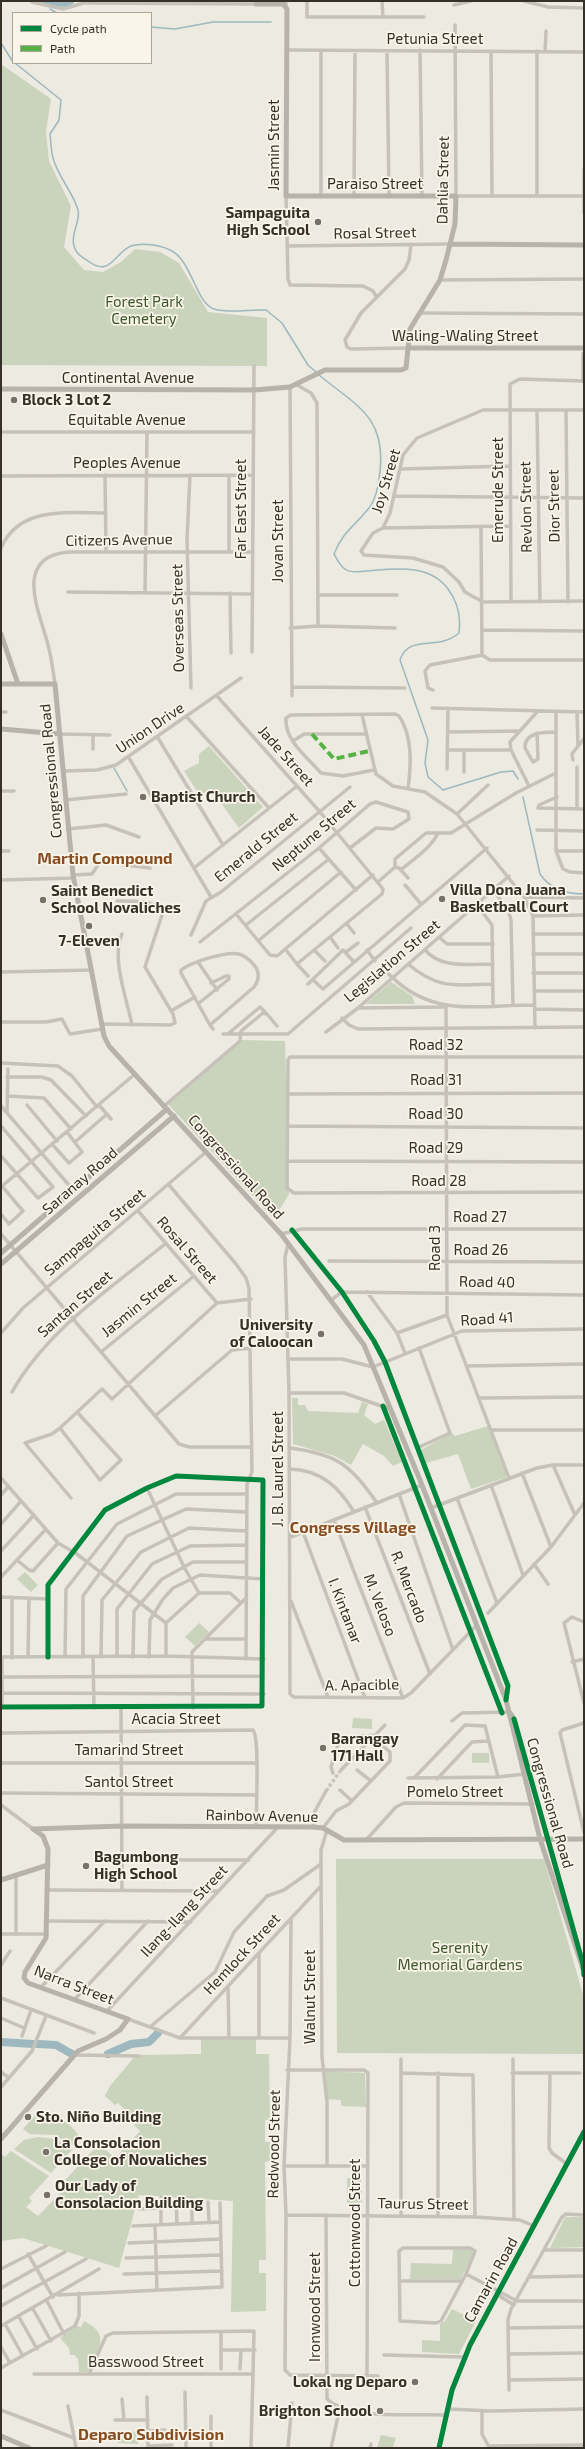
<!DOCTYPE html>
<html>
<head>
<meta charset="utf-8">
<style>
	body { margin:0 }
	#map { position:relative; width:585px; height:2449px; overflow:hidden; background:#edeae1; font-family:"Exo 2",sans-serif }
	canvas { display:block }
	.frame { position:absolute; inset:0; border:2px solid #373028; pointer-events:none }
	.legend { position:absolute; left:12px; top:12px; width:140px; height:52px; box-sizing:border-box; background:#faf5e9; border:1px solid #aca69c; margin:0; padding:5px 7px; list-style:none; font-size:12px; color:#373028 }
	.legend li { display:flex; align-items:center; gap:8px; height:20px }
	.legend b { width:20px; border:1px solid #aca69c }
</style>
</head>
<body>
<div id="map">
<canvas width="585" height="2449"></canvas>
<div class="frame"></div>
<ul class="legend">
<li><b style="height:5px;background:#00873e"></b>Cycle path</li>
<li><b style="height:5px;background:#56b245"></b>Path</li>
</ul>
</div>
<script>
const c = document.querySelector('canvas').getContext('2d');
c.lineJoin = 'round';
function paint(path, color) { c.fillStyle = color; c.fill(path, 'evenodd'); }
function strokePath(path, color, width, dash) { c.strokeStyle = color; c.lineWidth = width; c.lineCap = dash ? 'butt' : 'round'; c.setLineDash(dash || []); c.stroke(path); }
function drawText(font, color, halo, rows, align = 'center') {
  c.font = font + ' "Exo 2",sans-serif'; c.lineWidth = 3.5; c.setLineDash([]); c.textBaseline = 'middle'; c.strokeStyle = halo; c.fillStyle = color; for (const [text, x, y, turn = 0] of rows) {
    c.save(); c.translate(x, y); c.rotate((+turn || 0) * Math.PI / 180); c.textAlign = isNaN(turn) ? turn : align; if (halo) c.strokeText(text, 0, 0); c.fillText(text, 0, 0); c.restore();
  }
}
const green = new Path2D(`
	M1,64L51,99L46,131L49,161L71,206L64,247L84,270L103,272L121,262L135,249L160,252L179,263L208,312L267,318V366L1,365Z
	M209,746L263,807L239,828L211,789L200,796L184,771L199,763V754Z
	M391,982L412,996L415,1004H366Z
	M242,1040L285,1041L289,1194L274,1219L168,1104Z
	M292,1398H298V1405H305L308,1411L358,1413L362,1402L368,1404L364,1415L375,1424L384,1420L402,1462L393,1466L384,1456L363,1444L351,1465L335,1456L293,1444Z
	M488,1426L507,1477L471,1489L458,1454L426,1463L421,1450L452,1433L455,1436Z
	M25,1572L38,1585L31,1592L17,1579Z
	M199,1623L209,1632L195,1646L185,1637Z
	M353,1718L372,1719V1729L352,1728Z
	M472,1753H489V1763H472Z
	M336,1859H544L584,1998V2054L337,2053Z
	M201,2039H256V2054H269L270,2120H265V2142H270V2161L265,2162L266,2260H259V2273H266V2311L231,2312L233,2201L139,2195L119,2268L23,2238L1,2241V2154L5,2157L11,2151L49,2176L29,2198L32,2201L26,2207L38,2216L69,2184L65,2180L99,2144L115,2158L125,2147L123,2145L129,2139L131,2141L140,2131L134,2125L137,2122L118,2103L115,2105L105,2096L110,2086L136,2055L201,2054Z
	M324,2071L365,2073L366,2107L341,2106V2100L326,2099Z
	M40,2110C56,2116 69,2121 79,2136L74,2146L54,2135L30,2134L23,2129Z
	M38,2137L55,2139L72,2150L51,2173L14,2149L24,2140Z
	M347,2178H361L362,2202L347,2203Z
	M565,2217H584V2247L550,2248Z
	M453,2249L472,2250L473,2254L461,2279H410L411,2263L452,2264Z
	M452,2309L476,2321L459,2354L422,2352V2340L440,2341V2324L445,2321Z
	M84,2321C112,2335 98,2350 88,2372H79L78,2358H76L75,2355H70L69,2348L60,2338L77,2326L81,2327Z
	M118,2431L138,2432V2444L118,2443Z
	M381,2435L396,2438L393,2447L397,2448H377Z`);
const stream = new Path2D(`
	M50,9L57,13
	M151,27L175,29L213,22H271
	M1,43L13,62
	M15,63L61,100L59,120L50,134C51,142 51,151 53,158C58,177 73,192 78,210C81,221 70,234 74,246C76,254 82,257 88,261C111,278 114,253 131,246C143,242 161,245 172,251C192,262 196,303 214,309C231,314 249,309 266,310L282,323L308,365L316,372
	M319,375C355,405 386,416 380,471C379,482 376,499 369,508C354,527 344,530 334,554C337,559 340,566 345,569C350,573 359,572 366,571C394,569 429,563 448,589C458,602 461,617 459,633C437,652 409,633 400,660L428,740L425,763L428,777L443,790L501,772L513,771L518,779
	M114,768L127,791
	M523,797L540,874C550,889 567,894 584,894`);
const river = new Path2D(`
	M46,1L65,3L70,1
	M1,2042L33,2044
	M38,2044L56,2045L72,2054
	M108,2054L131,2044L149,2042L158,2033`);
const streetTunnel = new Path2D(`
	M326,1791L341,1770`);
const street = new Path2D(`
	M307,1V17H424
	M382,1L383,17
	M524,1L548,7L584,8
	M32,2L63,9L87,2
	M85,3L256,4
	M286,5V1
	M454,5L471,1
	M455,25L456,196H584
	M287,50L584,52
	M420,50L422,196
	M321,51V196
	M387,51L389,196
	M491,51L492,196
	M537,51V196
	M545,52L546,31
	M584,169V213
	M286,196L288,279L290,285L363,286L373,291L376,296
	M354,196L355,51
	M287,246L451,244
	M440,280L584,279
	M419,313L584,314
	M408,348L351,349L347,347L345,340L361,313L405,269L409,260L411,245
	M295,384L311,393L317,403L318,626
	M290,387L292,696
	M566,410L568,602
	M584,410H483L417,438L403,455L390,513L383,528L373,533L361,551L364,555L413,558L443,567L459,582L465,592L483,602L584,601
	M537,411L540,602
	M1,432H254
	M400,469L510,466
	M105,475L106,552
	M190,475L187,539L191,688
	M1,476L253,475
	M395,496L584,498
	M481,527L482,655
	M383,528L510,526
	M1,548C19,506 67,513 106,513
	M229,552V475
	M68,592L252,594
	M145,592L147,432
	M230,593L231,653
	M319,595H397
	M511,601L510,384L520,379L583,381
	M290,628L318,626L395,628
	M482,630L584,631
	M252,652L254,366
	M482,655L490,660H584
	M55,684C53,669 51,655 47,641C38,609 14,557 68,552H253
	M292,687L405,688
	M433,690L428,688L425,671L430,665L482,655
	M217,696L320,812L383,889L382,894L297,964L286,950
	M432,708L584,712
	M1,712H6
	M556,712V851L563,869L570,872L584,873
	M577,712L578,746L584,739
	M362,715L376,774L393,786L425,792L457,814L524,897L533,916L535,1028
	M187,717L269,808
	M448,732L518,731
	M537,733L538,759L533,762L525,748C524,732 545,732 556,732
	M60,734L110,735
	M93,735V749
	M158,738L223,845
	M293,741L304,734H365
	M447,750H511
	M464,750V772
	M129,758L211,897
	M573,760L572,754L578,746
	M577,767V808
	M447,769L448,710
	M374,770L343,776L321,773C308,758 284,740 286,718L291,715L395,714L399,716C413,736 411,766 408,789
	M63,771L97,770L116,765L241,678
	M529,786L511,750L510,742L537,712
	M1,791H14
	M65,800L126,794
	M538,808L584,809
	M538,808L539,805L557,797
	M457,814L488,785
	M68,829L106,825L139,837
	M537,830L584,831
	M319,848L356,890
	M1,851H9
	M556,851H584
	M395,867V859L426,833H451L516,793L556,773
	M395,867L402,869C414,859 431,848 438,833
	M194,868L297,786
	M400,869L408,878
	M73,875L92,874L100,862L150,868
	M1,880L74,878
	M378,882L395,867
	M405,885L421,904
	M494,891L508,910L511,920L513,1005
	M524,897L584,898
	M477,905L492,925L493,1005
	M236,914L270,955L277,956L373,875
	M533,916L584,915
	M347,924L354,933
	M246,925L329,859
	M122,934C111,959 127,999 132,1025
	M533,934H584
	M191,935L206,901L221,892L350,787
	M330,937L338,948
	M440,938L447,944H493
	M258,941L341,872
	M200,942L319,848L370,804L376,802L408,812L409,819L393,829L376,828L350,848
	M314,950L325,961
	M367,950L375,961
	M425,950C441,969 469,964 493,964
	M346,952L358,943
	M533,954H584
	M198,962L217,990
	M297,964L308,976
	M408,964C439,990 455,985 492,984
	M385,970C429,1019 475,1005 534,1005
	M1,972L92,970
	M533,973H584
	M313,980L323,989L487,848
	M308,984L343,950L354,962
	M534,991H584
	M199,1003L229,979V976H226L211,983
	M446,1007L447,1315L509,1478
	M358,1008L443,1007
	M535,1009L584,1010
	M171,1011L195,997
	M342,1018L349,1025L358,1029L584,1027
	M1,1022H46L62,1019L70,1034L102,1029
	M101,1024L170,1025L175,1023L173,1014L145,967L163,912C156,900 130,901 117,901
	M210,1025L254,987C259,980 260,972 254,965C250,960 246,956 239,954C227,951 191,962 181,970V973L210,1025L213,1029
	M326,1032L358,1008L509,876
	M229,1033L260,1007L265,1012
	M223,1034H288L411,928
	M584,1057H290L288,1060L287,1188L294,1193L584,1192
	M1,1063L58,1066L72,1076L97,1107
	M7,1077H42L51,1080L86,1116
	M289,1094L584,1093
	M7,1096L44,1098L71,1129
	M27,1105L57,1141
	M99,1105L111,1119
	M1,1106L74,1191
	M164,1106L240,1041L241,1031L263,1013L267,1014L277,1026
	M7,1113L8,1069
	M1,1126L53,1187L38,1198L1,1156
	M288,1126L584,1128
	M75,1142L107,1114
	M52,1144L69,1163L82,1152L67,1132
	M288,1161L584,1162
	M1,1185L23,1211L9,1224L1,1214
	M169,1185L236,1264L246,1278L249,1288L252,1472L247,1484L246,1659
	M1,1187L135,1074
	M139,1212L217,1303
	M292,1230L342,1292L374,1341L385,1362L508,1686L506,1699
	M1,1234L179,1444L189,1447H251
	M281,1234L302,1229H584
	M288,1244L285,1257L289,1393L290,1694L294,1697L403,1698L411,1693L477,1625
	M329,1261L584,1262
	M367,1292L397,1333L405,1353
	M331,1300L342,1292L584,1295
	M1,1333L23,1308L206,1152
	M397,1333L447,1315
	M101,1352L194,1276
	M289,1359H342L373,1367L462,1331L584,1329
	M467,1366L584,1364
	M12,1392C47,1330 111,1288 165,1244
	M289,1393H344L390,1409
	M479,1398L584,1397
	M383,1406L502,1713
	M155,1416L232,1350L251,1348
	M60,1428L100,1480L121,1460L77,1412
	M491,1430H584
	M290,1448C337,1454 351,1465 377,1503
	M417,1448L450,1433L419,1348
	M553,1465L575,1515
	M290,1469C321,1470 339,1487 354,1512
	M522,1473L551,1547
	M1,1478L58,1543L70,1550
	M491,1485L523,1575
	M147,1488L184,1567L199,1593
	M399,1494L453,1650
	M1,1495L8,1487
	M71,1498L25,1443L52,1434L60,1428L102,1389L112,1399L217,1303L251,1299
	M457,1498L497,1603
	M365,1507L430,1674
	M431,1508L537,1468L553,1465H584
	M334,1520L403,1698
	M1,1524L21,1501
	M303,1532L365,1698
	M291,1537L422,1485
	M1,1551L34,1515
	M73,1551L166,1623
	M17,1560L29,1570L33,1571L58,1543
	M534,1564L548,1584
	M1,1577L46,1529
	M1,1597L48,1599
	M12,1597V1658
	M291,1601L328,1697
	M488,1613L551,1547L584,1503
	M584,1622L572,1617L564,1623L584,1703
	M205,1639H246
	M117,1656V1609L152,1564L190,1546L246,1545
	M166,1656V1623L199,1593H230L241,1603
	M1,1657L166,1656L264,1659
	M2,1657V1707
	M28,1657L29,1598
	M65,1657L66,1589L117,1524L176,1494H247
	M83,1657V1596L127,1536L186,1509L246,1512
	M93,1657L94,1708
	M101,1657L102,1600L141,1552L189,1528L246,1531
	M133,1657L134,1611L162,1579L193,1562H246
	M149,1657L150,1620L163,1599L173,1588L200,1575L263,1579
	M572,1662L584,1659
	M1,1677L263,1676
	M1,1693L264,1694
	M1,1707L262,1706L263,1480L176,1476L147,1488L105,1510L48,1585V1657
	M121,1708L122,1890
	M193,1708L192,1652L246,1598
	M452,1721L462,1713L510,1712
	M584,1723L562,1730L560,1733L584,1832
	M1,1733L253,1730C260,1737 256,1812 256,1827
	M1,1763H257
	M341,1770L385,1725
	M357,1770L371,1781
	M333,1773L331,1767L340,1738L376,1735
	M408,1778L498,1777L525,1774
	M414,1778L465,1725L485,1726L498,1777
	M437,1779L472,1742L488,1741
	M340,1790L352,1801
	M1,1793L257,1795
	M1,1805L33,1829
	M313,1827L315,1811L326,1791
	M323,1828L336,1811L349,1804L390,1761V1752L378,1742
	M327,1830L321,1850V1864L322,2057L327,2102V2165
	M366,1840L396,1807L404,1803L533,1804
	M122,1860H249
	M47,1890L219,1891
	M291,1919L290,2038L284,2166L286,2215L285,2370L290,2375L378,2376
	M47,1921L191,1922
	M1,1934H47
	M16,1934V1875
	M259,1953V2038
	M1,1965L10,1951
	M228,1986L229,2038
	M41,1987L105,1921
	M1,1998L94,2033
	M75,1999L148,1921
	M107,2011L278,1827
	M1,2018L24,2028
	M128,2019L180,2038H290
	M150,2027L215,1972L234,1932L267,1896L284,1890L321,1864
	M22,2036L31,2010
	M180,2038L321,1886
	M75,2055L139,2056
	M513,2059L514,2220
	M287,2070H364L368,2073L367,2376
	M1,2072L9,2078
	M401,2073L473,2075L475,2217
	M512,2073H580
	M550,2073L549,2148L552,2153L567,2164
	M1,2087L32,2051L46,2016
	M284,2166H367
	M161,2197V2225
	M192,2198V2223
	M176,2199L177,2224
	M208,2202L209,2222
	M139,2209L161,2208
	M286,2215L475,2217L520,2220L534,2226
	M326,2215L327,2399C350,2421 416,2413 446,2415
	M401,2215V2059
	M438,2216V2073
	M155,2225L157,2290
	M133,2226L220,2222
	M129,2243L221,2239
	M403,2248H470L475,2251L466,2274L441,2321L436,2323L400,2321L399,2251Z
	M545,2250H584
	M28,2254L53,2297
	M126,2258L221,2255
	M1,2269L46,2246
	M124,2274L222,2271
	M466,2274L517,2301H584
	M531,2277L584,2276
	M399,2281H462
	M1,2288L65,2252
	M498,2292L501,2297L514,2305
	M58,2295L222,2287L220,2203
	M47,2301L64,2334
	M1,2306L86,2259
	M33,2309L51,2341
	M19,2317L37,2349
	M5,2324L23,2356
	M1,2326L99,2269
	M508,2328L584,2327
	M221,2334V2350H255
	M1,2347L10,2363
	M221,2350V2369
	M509,2354L584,2353
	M384,2355L464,2357
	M1,2368L75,2326L79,2316V2293
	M240,2369L241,2350
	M34,2374H253L254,2331L113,2333L106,2336L89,2374
	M509,2380L584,2379
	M509,2390L508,2320L511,2309L562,2217L566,2214L584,2215
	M185,2392L186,2448
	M147,2397L148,2448
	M122,2399L124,2420
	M68,2406L76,2448
	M447,2409L493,2411L584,2409
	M1,2410L74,2438
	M482,2411V2434L489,2447
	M115,2420H148
	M148,2431L165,2430
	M148,2446L172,2445
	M489,2446L584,2445
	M211,2448V2416
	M251,2448L253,2374
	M288,2448L292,2403
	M331,2448L340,2407
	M370,2448L371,2444`);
const secondary = new Path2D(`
	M451,244L584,245
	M408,348H584
	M584,354V381
	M1,389L254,390L290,387L325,370H401L406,368L410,329L440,280L446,260L455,224L456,196H286L287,9L283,4H256V1
	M1,634L18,684
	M1,684H55L73,875L104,1036L109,1046L281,1234L364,1345L420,1480L506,1700L540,1839L583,1969
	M1,729L60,734
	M1,1253L167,1109
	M1,1264L174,1116
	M510,1713L514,1719L583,1964L584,1975
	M33,1829L122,1826L313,1827L323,1828L344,1840L584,1839
	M1,1880L48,1865
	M1,2139L78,2051L106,2039L120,2030L128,2019L28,1983L24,1978L25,1972L46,1938L48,1849L43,1836L33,1829
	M1,2436L29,2448
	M439,2448L452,2390L470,2345L584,2132`);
const quiet = new Path2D(`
	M312,734L334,759L369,751`);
const cycleway = new Path2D(`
	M292,1230L342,1292L374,1341L385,1362L508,1686L506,1700
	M383,1406L502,1713
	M1,1707L262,1706L263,1480L176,1476L147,1488L105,1510L48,1585V1657
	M514,1719L583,1964L584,1975
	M439,2448L452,2390L470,2345L584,2132`);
const markers = [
	[318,222,4,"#777169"],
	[14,400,4,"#777169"],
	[143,797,4,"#777169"],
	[442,899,4,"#777169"],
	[43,900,4,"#777169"],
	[89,926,4,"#777169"],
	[321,1334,4,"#777169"],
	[323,1748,4,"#777169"],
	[86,1866,4,"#777169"],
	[28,2117,4,"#777169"],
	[46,2152,4,"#777169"],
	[47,2195,4,"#777169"],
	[415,2382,4,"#777169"],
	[380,2411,4,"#777169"]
];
const streetNames = [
	["Petunia Street",435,39],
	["Jasmin Street",274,145,-90],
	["Dahlia Street",443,180,-89],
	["Paraiso Street",375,184],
	["Rosal Street",375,233,-1],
	["Waling-Waling Street",465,336],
	["Continental Avenue",128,378],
	["Equitable Avenue",127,420],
	["Peoples Avenue",127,463],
	["Joy Street",386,481,-73],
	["Emerude Street",498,490,-90],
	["Dior Street",554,506,-91],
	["Revlon Street",526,507,-91],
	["Far East Street",241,509,-90],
	["Citizens Avenue",119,540,-1],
	["Jovan Street",278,541,-90],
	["Overseas Street",178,618,-91],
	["Union Drive",150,728,-34],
	["Jade Street",286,756,48],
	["Congressional Road",51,771,-95],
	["Neptune Street",314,835,-40],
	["Emerald Street",256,847,-39],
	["Legislation Street",392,961,-40],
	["Road 32",436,1045],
	["Road 31",436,1080],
	["Road 30",436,1114],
	["Road 29",436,1148],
	["Congressional Road",236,1167,48],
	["Saranay Road",80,1181,-41],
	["Road 28",439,1181],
	["Road 27",480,1217],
	["Sampaguita Street",95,1232,-40],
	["Road 3",435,1248,-90],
	["Rosal Street",187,1250,49],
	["Road 26",481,1250],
	["Road 40",487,1282,1],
	["Santan Street",75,1304,-41],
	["Jasmin Street",139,1305,-39],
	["Road 41",487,1319,-4],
	["J. B. Laurel Street",278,1469,-90],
	["R. Mercado",409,1587,69],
	["M. Veloso",380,1605,69],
	["I. Kintanar",345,1611,69],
	["A. Apacible",362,1685,-1],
	["Acacia Street",176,1719],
	["Tamarind Street",129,1750],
	["Santol Street",129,1782],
	["Pomelo Street",455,1792],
	["Congressional Road",550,1803,74],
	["Rainbow Avenue",262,1816,1],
	["Ilang-Ilang Street",184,1911,-47],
	["Hemlock Street",242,1954,-47],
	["Narra Street",74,1985,21],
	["Walnut Street",310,1997,-90],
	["Redwood Street",274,2144,-89],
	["Taurus Street",423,2204,1],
	["Cottonwood Street",355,2223,-90],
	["Camarin Road",491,2280,-61],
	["Ironwood Street",315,2307,-90],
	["Basswood Street",146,2362]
];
const poiNames = [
	["Sampaguita",310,213,"right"],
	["High School",310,230,"right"],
	["Block 3 Lot 2",22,400],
	["Baptist Church",151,797],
	["Villa Dona Juana",450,890],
	["Basketball Court",450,907],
	["Saint Benedict",51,891],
	["School Novaliches",51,908],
	["7-Eleven",89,941,"center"],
	["University",313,1325,"right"],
	["of Caloocan",313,1342,"right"],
	["Barangay",331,1739],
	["171 Hall",331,1756],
	["Bagumbong",94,1857],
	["High School",94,1874],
	["Sto. Niño Building",36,2117],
	["La Consolacion",54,2143],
	["College of Novaliches",54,2160],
	["Our Lady of",55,2186],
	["Consolacion Building",55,2203],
	["Lokal ng Deparo",407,2382,"right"],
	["Brighton School",372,2411,"right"]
];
const parkNames = [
	["Forest Park",144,302],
	["Cemetery",144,319],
	["Serenity",460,1948],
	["Memorial Gardens",460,1965]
];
const neighbourhoodNames = [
	["Martin Compound",105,859],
	["Congress Village",353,1528],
	["Deparo Subdivision",151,2435]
];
paint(green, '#cad3bb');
strokePath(stream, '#9db8be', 1.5);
strokePath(river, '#9db8be', 8);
strokePath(streetTunnel, '#c9c5bc', 3.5, [3.5, 2]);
strokePath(street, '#c6c2ba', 3.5);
strokePath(secondary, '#b7b2aa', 5);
strokePath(quiet, '#56b245', 4, [8, 4]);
strokePath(cycleway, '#00873e', 5);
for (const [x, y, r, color] of markers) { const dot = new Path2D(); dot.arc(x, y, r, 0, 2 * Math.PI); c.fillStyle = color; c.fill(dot); strokePath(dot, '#faf5e9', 1.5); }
drawText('15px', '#373028', '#faf5e9', streetNames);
drawText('bold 15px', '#373028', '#faf5e9', poiNames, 'left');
drawText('15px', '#3e562c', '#faf5e9', parkNames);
drawText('bold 16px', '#864e21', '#faf5e9', neighbourhoodNames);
</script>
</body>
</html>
